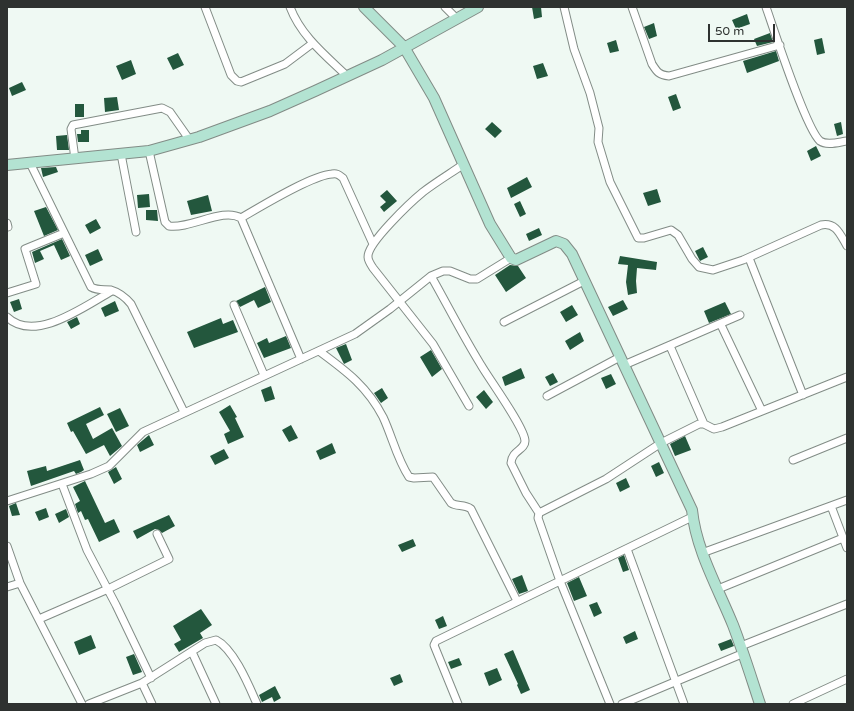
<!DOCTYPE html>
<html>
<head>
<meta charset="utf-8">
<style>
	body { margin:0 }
	#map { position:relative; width:854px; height:711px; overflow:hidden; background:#eff9f3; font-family:"Varela Round",sans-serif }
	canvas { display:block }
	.frame { position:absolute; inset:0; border:8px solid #2e3230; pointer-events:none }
	.scale { position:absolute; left:708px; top:24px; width:67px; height:18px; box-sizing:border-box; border:2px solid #2e3230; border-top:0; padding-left:5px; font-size:12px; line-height:14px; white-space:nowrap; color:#2e3230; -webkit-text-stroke:3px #eff9f3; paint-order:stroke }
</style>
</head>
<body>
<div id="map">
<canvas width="854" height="711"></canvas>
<div class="frame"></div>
<div class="scale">50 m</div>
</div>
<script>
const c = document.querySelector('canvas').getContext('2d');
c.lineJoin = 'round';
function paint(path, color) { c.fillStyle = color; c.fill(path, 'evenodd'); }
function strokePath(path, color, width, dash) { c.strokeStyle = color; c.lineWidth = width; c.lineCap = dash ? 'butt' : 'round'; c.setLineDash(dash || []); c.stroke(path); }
const building = new Path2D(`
	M532,7H541L542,17L534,19Z
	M747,14L750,24L736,29L732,20Z
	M654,23L657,36L649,39L644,27Z
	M770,33L773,42L757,46L754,39Z
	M822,38L825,53L817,55L814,40Z
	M616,40L619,51L610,53L607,43Z
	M776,51L779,61L747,73L743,61Z
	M178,53L184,65L173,70L167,58Z
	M131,60L136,74L122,80L116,66Z
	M543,63L548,76L537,79L533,66Z
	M22,82L26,90L12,96L9,88Z
	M676,94L681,108L673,111L668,97Z
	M117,97L119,110L105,112L104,98Z
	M75,104H84V117H75Z
	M492,122L502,131L495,138L485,129Z
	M841,122L843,134L837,136L834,124Z
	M81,130H89V142H78L77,134H81Z
	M67,135L69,150H57L56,136Z
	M816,146L821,156L811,161L807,151Z
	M56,167L58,172L43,177L41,168Z
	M527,177L532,187L511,198L507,188Z
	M657,189L661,202L648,206L643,193Z
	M387,190L397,201L384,212L380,207L386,202L380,196Z
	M149,194L150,207L138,208L137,195Z
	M208,195L212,211L191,215L187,201Z
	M520,201L526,214L520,217L514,204Z
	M46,207L58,230L44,236L34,211Z
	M146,210H157L158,221L146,220Z
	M96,219L101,228L90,234L85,225Z
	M539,228L542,235L529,241L526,234Z
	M62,239L70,256L61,260L54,245L40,251L44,259L35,263L32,252Z
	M703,247L708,257L700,261L695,251Z
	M98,249L103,260L90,266L85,255Z
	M620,256L657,262L656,270L637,268L636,281L637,293L628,295L626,282L628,265L618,264Z
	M510,265L518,266L526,278L506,292L495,275Z
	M265,287L271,302L258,308L254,300L240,307L236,301Z
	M19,299L22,309L14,312L10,302Z
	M623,300L628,309L613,316L608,307Z
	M115,301L119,311L105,317L101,308Z
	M725,302L731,314L709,323L704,311Z
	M572,305L578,315L566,322L560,312Z
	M77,317L80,324L71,329L67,322Z
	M221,318L223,324L233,320L238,332L194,348L187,332Z
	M580,332L584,341L570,350L565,341Z
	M286,336L291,348L264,358L257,343L267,338L269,343Z
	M346,344L352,360L344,364L336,348Z
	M431,350L442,369L432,377L420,357Z
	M521,368L525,378L505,386L502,377Z
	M553,373L558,382L550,386L545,377Z
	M611,374L616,384L606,389L601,378Z
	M271,386L275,399L265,402L261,390Z
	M382,388L388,398L381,403L374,393Z
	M484,390L493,402L486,409L476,397Z
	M230,405L237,417L235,418L244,437L228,444L224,434L230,431L219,412Z
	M100,407L104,415L86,424L93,439L112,428L122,446L110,456L104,445L86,454L73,431L71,432L67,423Z
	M120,408L129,426L116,432L107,414Z
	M291,425L298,438L289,442L282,430Z
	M149,435L154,445L140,452L137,445Z
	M685,436L691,450L675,456L670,444Z
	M332,443L336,453L320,460L316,451Z
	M224,449L229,458L215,465L210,456Z
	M80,460L84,470L81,472L76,474L74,471L31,486L27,471L46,466L47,471Z
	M659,462L664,473L656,477L651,466Z
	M116,467L122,479L114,484L108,472Z
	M626,478L630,487L620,492L616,483Z
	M85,481L105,523L114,519L120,532L99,542L88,519L85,520L81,511L78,513L75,504L80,501L73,487Z
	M16,503L20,515L12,516L9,506Z
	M46,508L49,517L39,521L35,512Z
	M66,509L69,517L59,523L55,514Z
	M169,515L175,526L162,533L159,530L155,529L137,539L133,531Z
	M413,539L416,546L402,552L398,545Z
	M624,555L629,570L623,572L618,558Z
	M522,575L528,591L519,594L512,579Z
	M579,577L587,596L574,601L567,583Z
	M597,602L602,613L594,617L589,605Z
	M201,609L212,625L200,633L203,638L179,652L174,644L181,640L173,626Z
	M443,616L447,626L439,629L435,620Z
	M635,631L638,639L626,644L623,637Z
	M91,635L96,648L79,655L74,642Z
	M731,639L734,646L721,651L718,644Z
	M513,650L530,690L521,694L517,685L518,684L504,654Z
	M134,654L142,672L133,675L126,657Z
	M459,658L462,665L451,669L448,662Z
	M497,668L502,680L489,686L484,673Z
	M400,674L403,682L394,686L390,678Z
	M275,686L281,698L274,702L272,697L262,702L259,695Z`);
const street = new Path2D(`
	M205,7L231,75L237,81L241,82L285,64L313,43
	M290,7C301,36 325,55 347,76
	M445,7L456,18
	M564,7L574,49L590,93L599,128L598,142L610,182L638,238H644L671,230L678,235L692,259L699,267L713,270L743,260L821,225C836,222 840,234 847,246
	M632,7L652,64C657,72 659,75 669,76L780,45
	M766,7C774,30 806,129 820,141C827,146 839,142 847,141
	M149,151L165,222L169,226C191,229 223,207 241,218L301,359
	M121,154L136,232
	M75,159L71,129L73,125L162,108L170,112L189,139
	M30,163L91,287C98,291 104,289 111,290C118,292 126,298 131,304L184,412
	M464,164C451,173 436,182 423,192C412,201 367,243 368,257C368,260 371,265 373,268L433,344L469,406
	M241,218C260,207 312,175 332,174C337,173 339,175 343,178L373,244
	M7,223L8,227
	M749,258L803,395
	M431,276C448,306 463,336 481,365C489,379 525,428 525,441C525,450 512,450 511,463L526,493L539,513
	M7,293L36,284L25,249L64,233
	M234,305L264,375
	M7,317C35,344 86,305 112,291
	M504,322L584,281
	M721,325L762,411
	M670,346L704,424
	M319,351C346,371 367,386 383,417C392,436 397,459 409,477L414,478L433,477L451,503C457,507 464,504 471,509L517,601
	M624,365L740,315
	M547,396L620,357
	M793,460L847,438
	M62,484L87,550L116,605L151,678
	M7,501L91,474L109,466L143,432L355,334L390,309L431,276L443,271H450L470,279H477L511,258
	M831,506L847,548
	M7,546L20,583L82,704
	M627,549L684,704
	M702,553L847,500
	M7,587L20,583
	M718,589L843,538
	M39,619L108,589L169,559L157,534
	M741,646L847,604
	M192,652L216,704
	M142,683L152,704
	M89,704L142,683L205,643L216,640C234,649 249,686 257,704
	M458,704L436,650L434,645L436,641L692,517
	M610,704L560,581L538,518L539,513L606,479L661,443L699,424H704L714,429L722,427L847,377
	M622,704L744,653
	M793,704L847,679`);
const secondary = new Path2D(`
	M364,7L404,47L434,98L490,224L511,258L516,260L556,241L564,244L572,254L692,510C696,550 718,588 733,625C743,651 751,677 760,704
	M7,165L149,151L199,137L270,111L315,91L382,60L478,7`);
paint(building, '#23573d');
strokePath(street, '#828c86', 9);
strokePath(secondary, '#828c86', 12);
strokePath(street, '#fff', 7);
strokePath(secondary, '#b3e3d2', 10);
</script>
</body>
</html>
